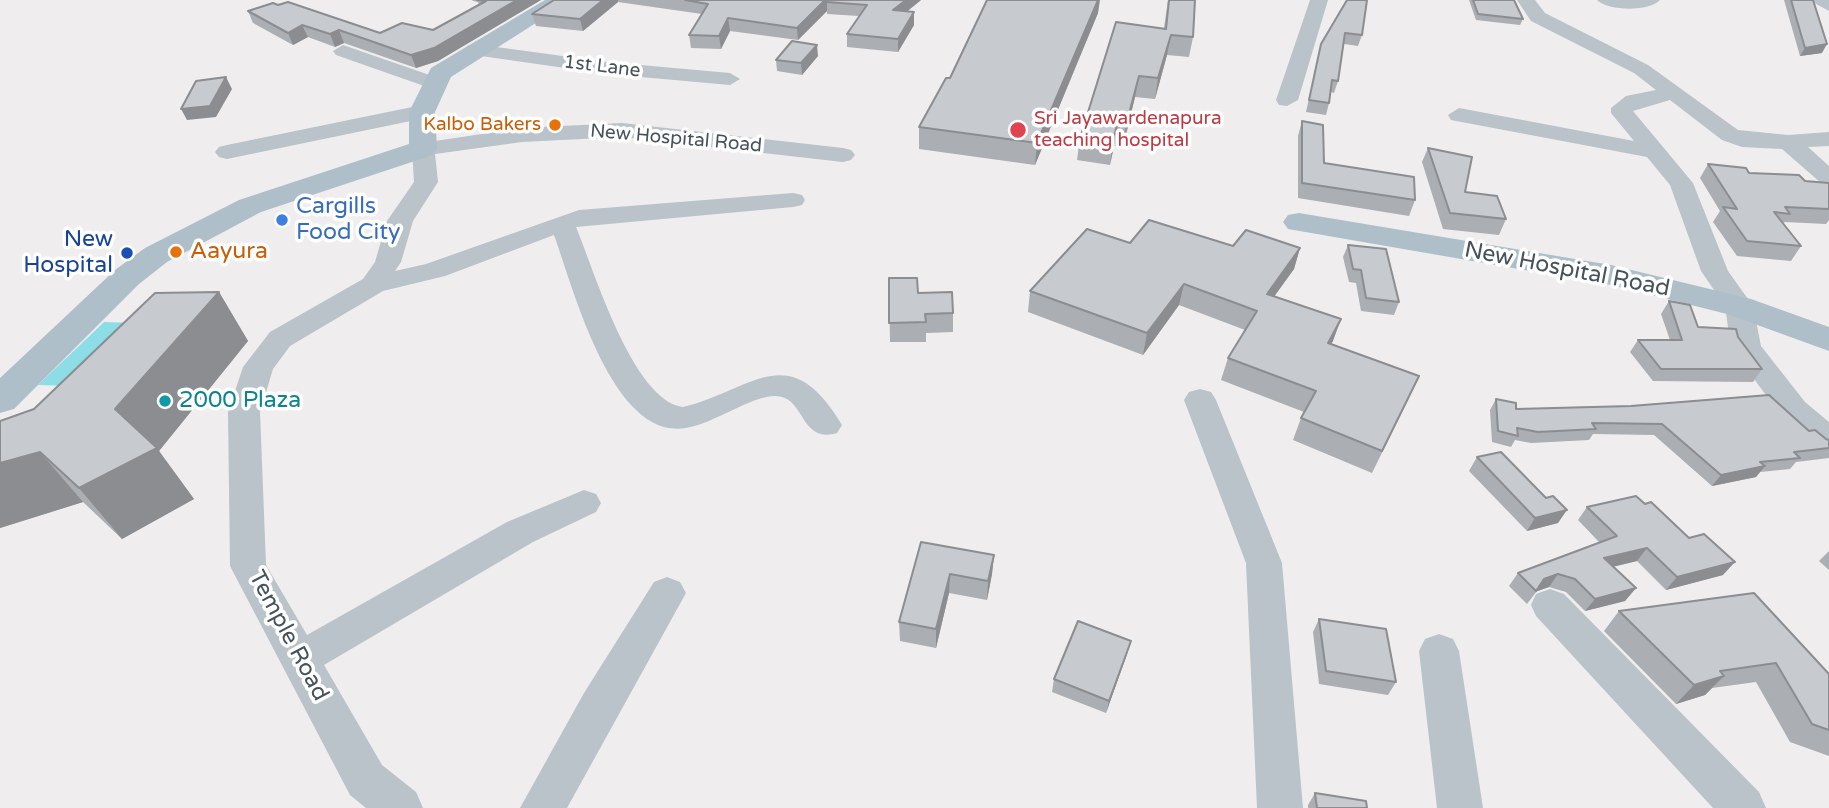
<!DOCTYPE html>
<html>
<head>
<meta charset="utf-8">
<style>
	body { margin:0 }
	canvas { display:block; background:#efeded }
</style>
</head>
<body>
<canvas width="1829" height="808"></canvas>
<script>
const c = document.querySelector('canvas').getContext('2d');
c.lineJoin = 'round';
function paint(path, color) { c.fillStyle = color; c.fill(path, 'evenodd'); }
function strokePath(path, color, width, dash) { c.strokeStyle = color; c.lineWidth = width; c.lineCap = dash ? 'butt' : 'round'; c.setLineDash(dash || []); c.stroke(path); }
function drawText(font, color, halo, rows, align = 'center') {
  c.font = font + ' "Varela Round",sans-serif'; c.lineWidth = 7; c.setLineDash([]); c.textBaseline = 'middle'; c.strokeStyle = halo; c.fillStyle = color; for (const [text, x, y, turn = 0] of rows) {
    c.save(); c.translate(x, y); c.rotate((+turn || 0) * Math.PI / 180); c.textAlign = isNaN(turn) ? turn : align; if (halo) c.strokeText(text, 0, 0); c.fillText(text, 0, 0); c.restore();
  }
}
const water = new Path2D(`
	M104,322L137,323L74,386L38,385Z`);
const minor = new Path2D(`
	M1310,0H1328L1298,100L1287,106L1279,105L1276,100Z
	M1517,0H1535L1545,13L1648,65L1738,130L1788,135L1829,132V146L1808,147L1829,166V185L1821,183L1782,149L1742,147L1722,140L1670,100L1633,111L1693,183L1728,271L1753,306L1761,346L1805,402L1829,422V452L1817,448L1783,418L1731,348L1725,306L1701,271L1670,185L1647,157L1451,120L1448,115L1459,108L1634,141L1611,113V108L1626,96L1656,90L1634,73L1531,21Z
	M1597,0H1660C1649,12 1608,11 1597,0Z
	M1809,0H1829V11Z
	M474,44L607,62L730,73L740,79L730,85L607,74L467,54L464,50L467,46Z
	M343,45L441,79L444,83L434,89L427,87L336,55L333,51Z
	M422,105L433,112L430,117L227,159L219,157L215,152L219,147L227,145Z
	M622,123L843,148L851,150L855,155L851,160L843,162L622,137L522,142L435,154L438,182L413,221L401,262L395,271L426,264L579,210L793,193L802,195L805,200L802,205L793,207L576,227C594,270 633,401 683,407C753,390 789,336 842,425L837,433C799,444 806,396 775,396C751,396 715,423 686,428C612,441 573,287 554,235L445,276L383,291L290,346L273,369L260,412L266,565L307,635L507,522L584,490L596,494L601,503L596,512L533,542L324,665L382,765L416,792L423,808H366L350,795L230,566L228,412L243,367L270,332L363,279L375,262L387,221L414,182L412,149L415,144L522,128Z
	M1200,389L1211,392L1216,400L1282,563L1303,808H1257L1246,563L1184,400L1189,392Z
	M667,577L680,582L686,593L567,808H520L584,693L654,582Z
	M1550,589L1564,594L1759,792L1766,808H1713L1536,616L1531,605L1536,594Z
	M1439,634L1453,639L1459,651L1483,808H1437L1419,651L1425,639Z`);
const major = new Path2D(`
	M545,0H572L451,77L435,112L437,149L433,155L261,212L167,262L139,284L14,409L0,413V378L115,270L145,248L239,200L409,144V112L431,68Z
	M1299,213L1611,265L1751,299L1829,327V351L1727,314L1611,285L1288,229L1283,222L1288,215Z`);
const wall = new Path2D(`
	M472,0H541L438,61L416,68L344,43L335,47L308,37L293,45L253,23L248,11L278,5L380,33L433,30L479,5L478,2L473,1Z
	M554,0H921L906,12L914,25L898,52L847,47V34L859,16L827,14V11L798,40L730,31L721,49L691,48L689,35L702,14L618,2L583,31L536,26L532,14Z
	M1168,0H1195L1193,37L1189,57L1167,55L1155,99L1135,97L1123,147L1114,146L1110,165L1077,160L1080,138L1164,28Z
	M1347,0L1362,35L1358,46L1344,44L1338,81L1334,93L1331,92L1329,103L1326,115L1306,112L1321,44Z
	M1469,0H1514L1523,19L1520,25L1476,20Z
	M1784,0H1813L1822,53L1800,56Z
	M1098,13L1035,165L919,149V127L950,78Z
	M818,56L802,75L777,71L776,60Z
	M1302,121L1324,163L1415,200L1409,216L1298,198V136Z
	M1428,148L1465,192L1506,219L1499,235L1443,229L1422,162Z
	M1708,164L1749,173L1805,181L1829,183V220L1826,224L1785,222L1783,224L1801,246L1791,261L1737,256L1713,222L1720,211L1700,178Z
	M1130,243L1300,248L1294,269L1274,296L1333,341L1331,344L1409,398L1372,473L1293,440L1301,418L1304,412L1221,380L1228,358L1245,330L1179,305L1143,355L1028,312L1030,291Z
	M1348,245L1399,302L1394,315L1361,311L1356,283L1349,282L1343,257Z
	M889,278L953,313V332L926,333V342H890Z
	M219,292L248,341L159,451L194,499L122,539L83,502L0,528L34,409Z
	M1669,301L1698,327L1738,337L1762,369L1753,382L1653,381L1630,352L1638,340H1670L1661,314Z
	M1496,399L1516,409L1809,431L1829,440V458L1796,462L1790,469L1760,472L1756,477L1712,486L1654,435L1593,434L1589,440L1531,443L1515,440L1511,447L1492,442L1490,410Z
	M1477,457L1558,523L1527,531L1469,471Z
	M1587,507L1723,575L1666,590L1637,561L1613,567L1636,588L1625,601L1585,611L1566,592L1549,587L1537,591L1527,604L1509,586L1518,573L1600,543L1578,520Z
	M921,542L994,555L992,574L987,600L949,593L936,648L900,641L899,622Z
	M1829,551V570L1819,561Z
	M1619,611L1829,674V756L1790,742L1756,682L1712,688L1705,695L1676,704L1604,631Z
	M1319,619L1396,682L1388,695L1319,684L1313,632Z
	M1131,641L1127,654L1106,713L1052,692L1054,679Z
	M1315,793L1367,808H1308V805Z`);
const shadedWall = new Path2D(`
	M517,0H541L438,61L416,68L411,55Z
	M603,0H618V2L583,31L580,19Z
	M825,0H835L827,2V11L798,40L797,28Z
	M906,0H921L893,23V10Z
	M1098,0H1100L1098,13L1035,165L1037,143Z
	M914,12V25L898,52V39Z
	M728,18L730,31L721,49L719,36Z
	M302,25L308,37L293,45L288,33Z
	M339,30L344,43L335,47L330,34Z
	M1171,35L1167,55L1155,99L1158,78Z
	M1827,44L1822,53L1800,56L1805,48Z
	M817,45L818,56L802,75L801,63Z
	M1139,76L1135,97L1123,147L1126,125Z
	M226,77L232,89L216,117L187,120L181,109Z
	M1117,124L1114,146L1110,165L1113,142Z
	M1300,248L1294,269L1261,315L1267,294Z
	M1184,284L1179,305L1143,355L1147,333Z
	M219,292L248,341L159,451L194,499L122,539L79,488L115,409Z
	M1341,319L1333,341L1320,364L1328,343Z
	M40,452L83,502L0,528V463Z
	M1765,466L1756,477L1712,486L1721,475Z
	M1567,510L1558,523L1527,531L1535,518Z
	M1647,548L1637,561L1594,571L1604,558Z
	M994,555L992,574L987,600L988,581Z
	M1735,562L1723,575L1666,590L1677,577Z
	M950,574L949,593L936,648V629Z
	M1558,574L1549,587L1535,592L1544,579Z
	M1636,588L1625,601L1585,611L1595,599Z
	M1131,641L1127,654L1106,713L1109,701Z
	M1724,676L1705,695L1676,704L1694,685Z`);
const building = new Path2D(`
	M477,0H517L434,48L411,55L339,30L330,34L302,25L288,33L248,11L273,3L278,5L288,2L380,33L402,23L433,30L486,1Z
	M554,0H603L580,19L532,14Z
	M685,0H825L797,28L728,18L719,36L689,35L708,4Z
	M828,0H906L893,10L914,12L898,39L847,34L867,5L827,2Z
	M987,0H1098L1037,143L919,127L946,78H950Z
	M1169,0H1195L1193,37L1171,35L1158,78L1139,76L1126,125L1117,124L1113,142L1080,138L1116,22L1166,29Z
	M1347,0H1367L1362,35L1345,33L1338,81L1332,80L1329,103L1309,100L1321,44Z
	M1473,0H1514L1523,19L1478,14Z
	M1791,0H1813L1827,44L1805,48Z
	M792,41L817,45L801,63L776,60Z
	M226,77L210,106L181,109L196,81Z
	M1302,121L1323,125L1324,163L1414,177L1415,200L1302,183Z
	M1428,148L1472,157L1465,192L1497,196L1506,219L1450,213Z
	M1708,164L1746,168L1749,173L1799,175L1805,181L1829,183V209L1785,207L1790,214L1774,212L1801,246L1747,241L1723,207L1737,209Z
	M1149,220L1233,246L1246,230L1300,248L1267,294L1341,319L1328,343L1419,376L1382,451L1301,418L1316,391L1228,358L1257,311L1184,284L1147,333L1030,291L1087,229L1130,243Z
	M1348,245L1386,249L1399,302L1366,298L1361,270L1353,269Z
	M889,278H917L918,293L952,292L953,313L925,314L926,322L889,323Z
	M219,292L115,409L157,448L79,488L40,452L0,463V421L34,409L155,293Z
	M1669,301L1690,305L1698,327L1736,329L1738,337L1762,369H1661L1638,340H1682Z
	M1769,395L1809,431L1815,430L1826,439L1829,440V448L1794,452L1800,458L1760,462L1765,466L1721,475L1662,424L1592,423L1596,429L1538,432L1517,428L1518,436L1498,431L1496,399L1516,403V409L1631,406Z
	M1501,452L1546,498L1553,496L1567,510L1535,518L1477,457Z
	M1636,496L1645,504L1651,502L1689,538L1704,534L1735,562L1677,577L1647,548L1604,558L1636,588L1595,599L1575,579L1558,574L1544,579L1536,591L1518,573L1617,536L1587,507Z
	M921,542L994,555L988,581L950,574L936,629L899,622Z
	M1754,593L1829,674V730L1812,724L1776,663L1720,671L1724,676L1694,685L1619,611Z
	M1319,619L1386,629L1396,682L1326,671Z
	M1078,621L1131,641L1109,701L1054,679Z
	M1315,793L1366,801L1367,808H1317Z`);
const markers = [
	[555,125,7,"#e8710a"],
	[1018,130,9,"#e0444e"],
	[282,220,7,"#3f7fe0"],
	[176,252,7,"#e8710a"],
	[127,253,7,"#1a4fb4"],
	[165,401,7,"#0f9aa8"]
];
const farStreetnames = [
	["1st Lane",602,67,7],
	["New Hospital Road",676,139,5]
];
const farHealthnames = [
	["Sri Jayawardenapura",1034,119],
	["teaching hospital",1034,141]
];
const farFoodnames = [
	["Kalbo Bakers",541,125]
];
const shopNames = [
	["Cargills",296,207],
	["Food City",296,233]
];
const transitNames = [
	["New",113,240],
	["Hospital",113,266]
];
const foodNames = [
	["Aayura",190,252]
];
const streetNames = [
	["New Hospital Road",1567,270,11],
	["Temple Road",288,636,62]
];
const cultureNames = [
	["2000 Plaza",179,401]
];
paint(water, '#8cdde6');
paint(minor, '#b9c3c9');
paint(major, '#aebfca');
paint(wall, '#abaeb2');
paint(shadedWall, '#8b8d91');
paint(building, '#c7cacf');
strokePath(building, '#8b8d91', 2);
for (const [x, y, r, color] of markers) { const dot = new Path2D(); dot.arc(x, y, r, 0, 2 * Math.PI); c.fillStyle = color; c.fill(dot); strokePath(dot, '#fff', 2.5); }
drawText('19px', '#465259', '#fff', farStreetnames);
drawText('19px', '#be3a42', '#fff', farHealthnames, 'left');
drawText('19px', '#c56008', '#fff', farFoodnames, 'right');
drawText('23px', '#366cbe', '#fff', shopNames, 'left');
drawText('23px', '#164399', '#fff', transitNames, 'right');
drawText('23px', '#c56008', '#fff', foodNames, 'left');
drawText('23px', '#465259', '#fff', streetNames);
drawText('23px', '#0d838f', '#fff', cultureNames, 'left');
</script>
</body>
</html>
